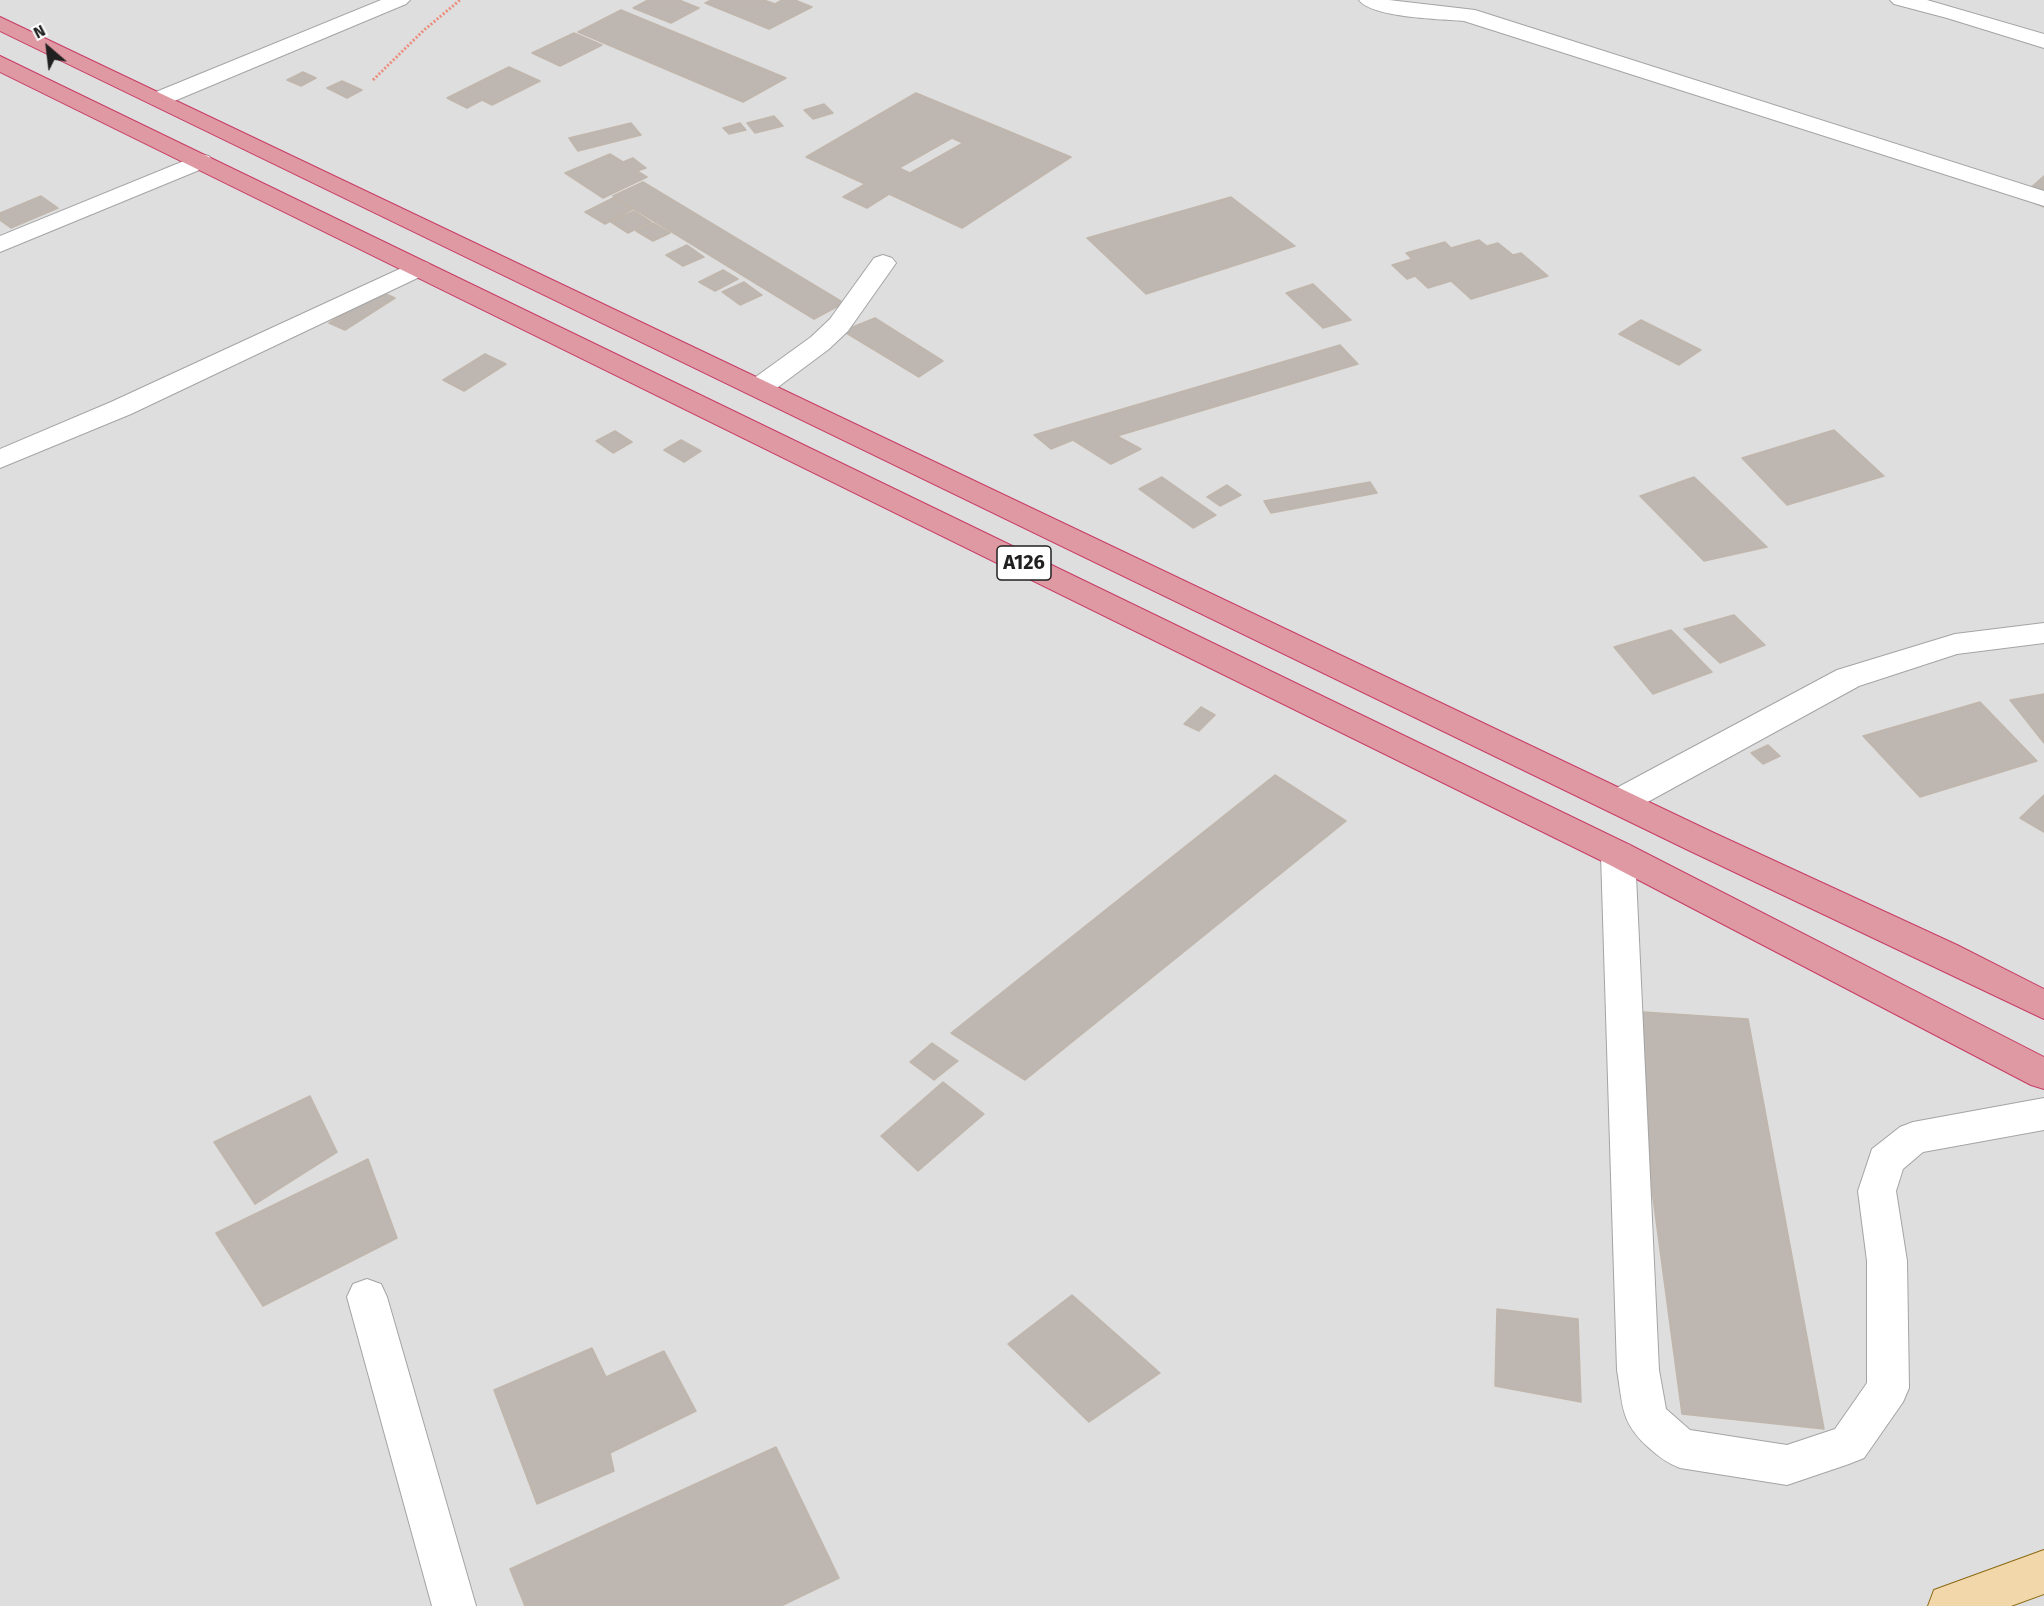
<!DOCTYPE html>
<html>
<head>
<meta charset="utf-8">
<style>
	body { margin:0 }
	#map { position:relative; width:2044px; height:1606px; overflow:hidden; background:#f0eee8; font-family:"Fira Sans",sans-serif }
	canvas { display:block }
	.north { position:absolute; left:18px; top:18px; width:60px; height:60px; -webkit-text-stroke:4px #fff; paint-order:stroke; rotate:332deg; font-size:16px; font-weight:700; line-height:24px; text-align:center; color:#202020 }
	.north::after { content:''; display:block; margin:auto; width:21px; height:27px; background:#202020; clip-path:polygon(50% 0,100% 100%,50% 72%,0 100%) }
</style>
</head>
<body>
<div id="map">
<canvas width="2044" height="1606"></canvas>
<div class="north">N</div>
</div>
<script>
const c = document.querySelector('canvas').getContext('2d');
c.lineJoin = 'round';
function paint(path, color) { c.fillStyle = color; c.fill(path, 'evenodd'); }
function strokePath(path, color, width, dash) { c.strokeStyle = color; c.lineWidth = width; c.lineCap = dash ? 'butt' : 'round'; c.setLineDash(dash || []); c.stroke(path); }
function drawText(font, color, halo, rows, align = 'center') {
  c.font = font + ' "Fira Sans",sans-serif'; c.lineWidth = 4.5; c.setLineDash([]); c.textBaseline = 'middle'; c.strokeStyle = halo; c.fillStyle = color; for (const [text, x, y, turn = 0] of rows) {
    c.save(); c.translate(x, y); c.rotate((+turn || 0) * Math.PI / 180); c.textAlign = isNaN(turn) ? turn : align; if (halo) c.strokeText(text, 0, 0); c.fillText(text, 0, 0); c.restore();
  }
}
const residential = new Path2D(`
	M0,0H2044V1606H0Z`);
const building = new Path2D(`
	M648,0H679L699,8L671,23L633,8Z
	M711,0H764L775,4L782,0H795L812,7L769,29L705,3Z
	M621,10L786,78L743,102L578,32Z
	M574,33L602,45L560,66L532,53Z
	M509,67L540,81L492,105L482,100L467,108L447,98Z
	M303,72L316,78L301,86L287,80Z
	M342,81L362,90L347,98L327,88Z
	M916,93L1071,157L962,228L889,194L867,208L843,197L865,184L806,157ZM952,138L963,143L910,173L899,168Z
	M824,104L833,113L813,119L804,110Z
	M774,116L783,126L755,133L747,123Z
	M631,123L641,135L578,151L569,138Z
	M740,123L746,130L729,134L723,128Z
	M610,154L623,162L633,158L646,168L637,171L647,177L603,198L565,173Z
	M2044,176V207L2020,197Z
	M643,182L844,303L814,319L613,196Z
	M41,196L58,208L11,228L0,220V213Z
	M1231,197L1295,246L1146,294L1087,238Z
	M613,198L633,209L605,224L585,212Z
	M634,211L651,222L628,233L611,222Z
	M653,223L670,233L653,241L636,231Z
	M1479,240L1487,246L1498,243L1513,255L1521,253L1548,276L1471,299L1451,281L1428,288L1415,276L1407,279L1392,265L1412,259L1406,253L1445,242L1451,248Z
	M687,245L704,257L683,266L666,255Z
	M723,270L738,279L715,291L699,282Z
	M744,282L762,295L740,305L722,292Z
	M1313,284L1351,320L1323,328L1286,293Z
	M379,291L395,298L345,330L329,323Z
	M875,318L943,361L919,377L843,331Z
	M1641,320L1701,350L1679,365L1619,334Z
	M1340,345L1358,364L1117,436L1141,449L1111,464L1073,440L1051,449L1034,435Z
	M485,354L506,364L464,391L443,380Z
	M1834,430L1884,476L1787,505L1742,458Z
	M615,431L632,442L613,453L596,441Z
	M681,440L701,451L684,462L664,450Z
	M1162,477L1216,515L1193,528L1139,489Z
	M1694,477L1767,547L1704,561L1640,496Z
	M1370,482L1377,493L1271,513L1264,501Z
	M1227,485L1241,495L1220,506L1207,497Z
	M1734,615L1765,645L1720,663L1684,629Z
	M1671,630L1712,672L1653,694L1614,647Z
	M2044,694V743L2010,700Z
	M1980,702L2037,761L1920,797L1863,736Z
	M1201,707L1215,715L1199,731L1184,724Z
	M1768,745L1780,756L1763,764L1751,753Z
	M1275,775L1346,821L1025,1080L951,1033Z
	M2044,795V832L2020,818Z
	M1628,1011L1748,1019L1824,1429L1682,1414Z
	M932,1043L958,1061L934,1080L910,1062Z
	M943,1082L984,1114L918,1171L881,1136Z
	M310,1096L337,1152L255,1204L214,1142Z
	M368,1159L397,1238L263,1306L216,1233Z
	M1072,1295L1160,1373L1089,1422L1008,1344Z
	M1497,1309L1578,1319L1581,1402L1495,1386Z
	M592,1348L606,1377L664,1351L696,1411L610,1453L614,1471L537,1504L494,1390Z
	M776,1447L839,1578L781,1606H525L510,1569Z`);
const path = new Path2D(`
	M373,80L423,31L460,0`);
const minor = new Path2D(`
	M381,0H410L406,4L167,104L159,106L151,104L148,99L151,94Z
	M1359,0H1389L1475,10L2044,191V206L1464,21C1442,19 1372,18 1359,0Z
	M1890,0H1927L2044,34V48L1947,18L1894,4Z
	M201,154L209,156L213,161L209,166L0,252V236Z
	M883,255L892,258L896,263L848,331L829,349L770,393L760,395L750,393L747,387L750,381L811,337L830,319L874,258Z
	M419,260L428,263L432,268L428,273L131,414L0,468V449L111,402Z
	M2044,623V643L1957,654L1859,686L1633,810L1621,813L1609,810L1605,801L1609,792L1837,670L1955,634Z
	M1618,841L1630,845L1635,854L1659,1370L1666,1409L1690,1430L1787,1445L1835,1429L1867,1383V1261L1858,1191L1872,1149L1900,1127L1913,1122L2044,1098V1130L1923,1152L1903,1169L1896,1191L1907,1261L1909,1388L1903,1402L1864,1458L1849,1464L1787,1485L1680,1468C1667,1463 1659,1457 1648,1447C1620,1422 1623,1405 1617,1370L1601,854L1606,845Z
	M367,1279L381,1284L387,1297L476,1606H432L347,1297L353,1284Z`);
const major = new Path2D(`
	M2044,1550V1594L2011,1606H1928L1934,1590Z`);
const highway = new Path2D(`
	M0,17L1712,832L1957,945L2044,989V1019L1688,850L0,31Z
	M0,56L1630,845L2044,1057V1089L2031,1085L1606,863L0,72Z`);
const shields = [
	[1024,563,54]
];
const shieldNames = [
	["A126",1024,563]
];
paint(residential, '#dedede');
paint(building, '#bdb6b1');
strokePath(building, '#c0b6ac', 1.5);
strokePath(minor, '#a4a4a4', 2);
strokePath(major, '#8c6911', 2);
strokePath(highway, '#c83b65', 2);
strokePath(path, '#eb8e7e', 3, [2, 2]);
paint(minor, '#fff');
paint(major, '#f2d7ab');
paint(highway, '#de99a3');
for (const [x, y, w] of shields) { const box = new Path2D(); box.roundRect(x - w / 2, y - 17, w, 34, 4.5); c.fillStyle = '#fff'; c.fill(box); strokePath(box, '#202020', 1.5); }
drawText('bold 20px', '#202020', null, shieldNames);
</script>
</body>
</html>
